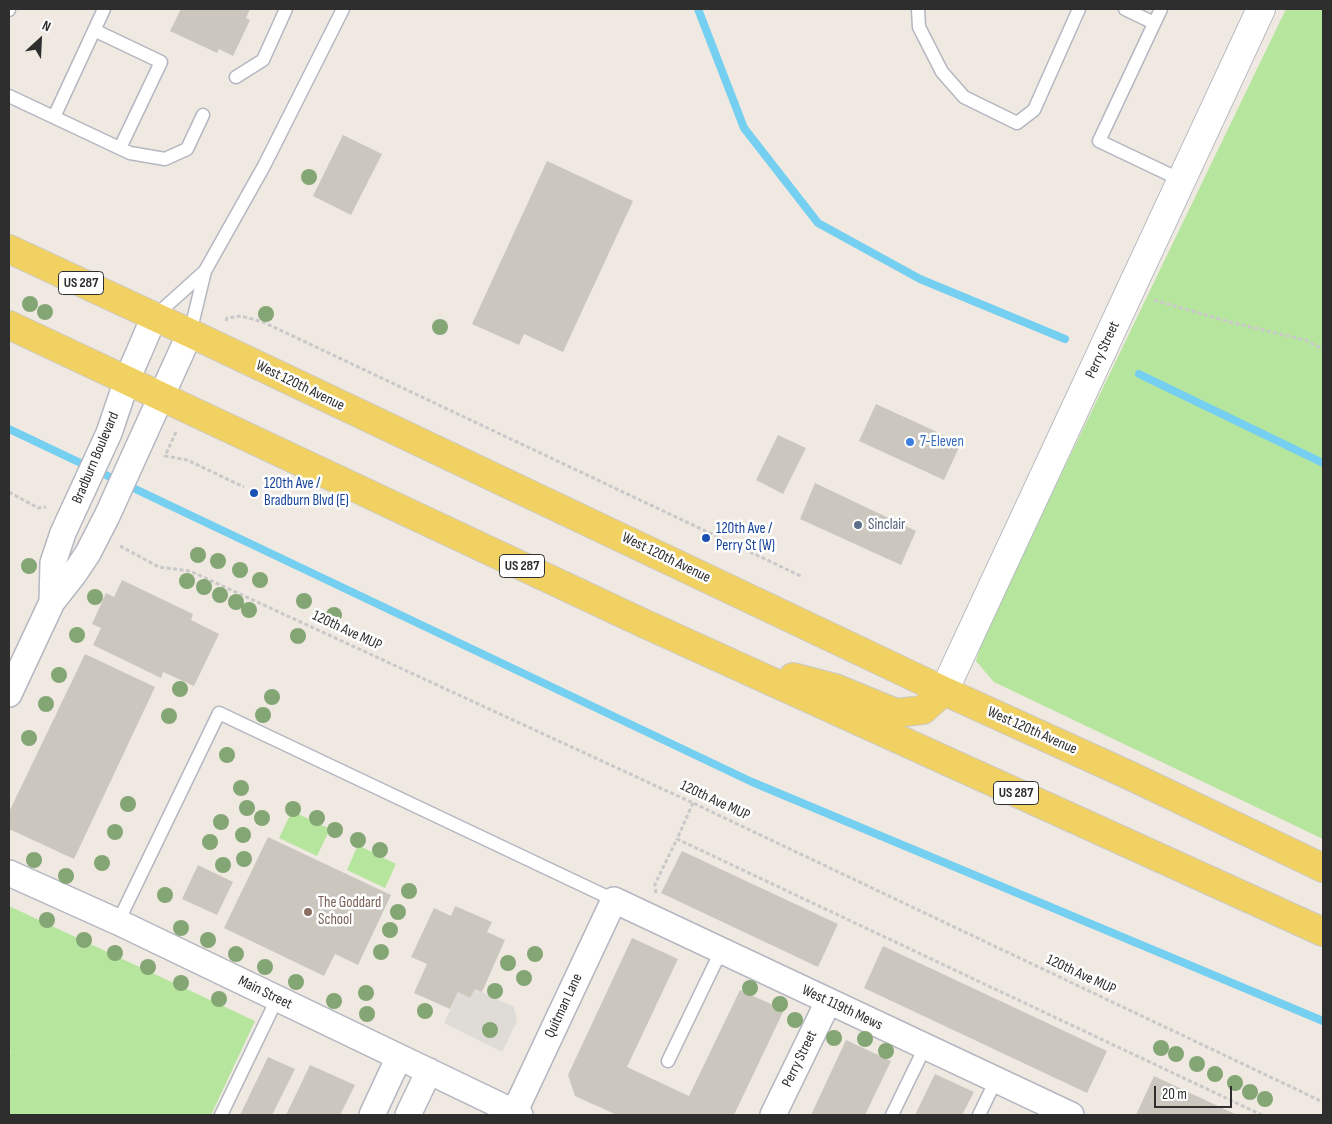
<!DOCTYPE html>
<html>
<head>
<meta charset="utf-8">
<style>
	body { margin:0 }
	#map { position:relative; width:1332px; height:1124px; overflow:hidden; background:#efe9e1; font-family:"Sofia Sans Condensed",sans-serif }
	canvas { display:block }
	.frame { position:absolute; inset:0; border:10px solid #2e2e2e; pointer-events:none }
	.north { position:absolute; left:15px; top:15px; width:50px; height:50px; -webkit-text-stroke:4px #fff; paint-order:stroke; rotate:25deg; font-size:14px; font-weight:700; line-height:20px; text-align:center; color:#2e2e2e }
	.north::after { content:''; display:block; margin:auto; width:18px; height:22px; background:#2e2e2e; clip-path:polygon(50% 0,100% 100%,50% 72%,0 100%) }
	.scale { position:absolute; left:1154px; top:1086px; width:78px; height:22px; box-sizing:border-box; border:2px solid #2e2e2e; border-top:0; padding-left:6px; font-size:15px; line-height:18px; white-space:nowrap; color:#2e2e2e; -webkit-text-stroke:4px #fff; paint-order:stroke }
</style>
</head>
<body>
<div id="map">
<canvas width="1332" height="1124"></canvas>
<div class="frame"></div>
<div class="north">N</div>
<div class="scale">20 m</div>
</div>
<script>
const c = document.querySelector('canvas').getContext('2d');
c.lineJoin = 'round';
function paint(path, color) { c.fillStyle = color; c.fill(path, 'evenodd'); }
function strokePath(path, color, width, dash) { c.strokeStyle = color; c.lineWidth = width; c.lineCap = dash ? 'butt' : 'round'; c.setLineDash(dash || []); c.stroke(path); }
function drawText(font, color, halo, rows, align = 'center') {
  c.font = font + ' "Sofia Sans Condensed",sans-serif'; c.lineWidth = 5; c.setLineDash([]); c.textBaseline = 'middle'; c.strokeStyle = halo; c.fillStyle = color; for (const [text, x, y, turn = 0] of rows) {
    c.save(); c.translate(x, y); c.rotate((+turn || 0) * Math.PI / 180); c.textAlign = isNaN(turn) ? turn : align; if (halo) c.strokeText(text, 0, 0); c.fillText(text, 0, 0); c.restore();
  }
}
const green = new Path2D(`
	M1286,9H1323V839L994,682L976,661L984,634Z
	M292,811L330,829L317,856L279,838Z
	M358,845L396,864L385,888L347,870Z
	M9,906L255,1021L211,1115H9V1057L11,1052L9,1051Z`);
const plaza = new Path2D(`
	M475,989L514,1007L517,1021L502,1052L444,1023L458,992L470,998Z`);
const stream = new Path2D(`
	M698,9L744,128L818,223L920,279L1065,339
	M1139,374L1323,463
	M9,429L752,782L1323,1021`);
const building = new Path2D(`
	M181,9H250L246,18L250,20L233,56L219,49L217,53L170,31Z
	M343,135L382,154L351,215L313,196Z
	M547,161L633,201L563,352L524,334L519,345L472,324Z
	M876,404L961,443L944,480L859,441Z
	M778,435L806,448L783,494L756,480Z
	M815,483L916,531L901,565L800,519Z
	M122,580L193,614L191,620L219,634L194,686L163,672L161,678L93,645L101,628L92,624L106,593L114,597Z
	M85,654L155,687L74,859L9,829V812Z
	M268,837L391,895L358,965L335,954L324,976L224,928Z
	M682,851L838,924L818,967L661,893Z
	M198,865L233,882L217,915L182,899Z
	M455,906L492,922L487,932L505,940L482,992L475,989L470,998L458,992L450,1009L414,993L427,964L411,957L434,908L451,916Z
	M632,938L678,959L627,1067L689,1096L740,990L784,1010L734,1115H617L575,1096L568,1075Z
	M883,946L1107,1051L1087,1093L864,988Z
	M846,1040L891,1061L865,1115H811Z
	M268,1057L295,1069L272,1115H240Z
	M310,1065L355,1085L340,1115H286Z
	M935,1074L974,1092L962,1115H915Z
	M1154,1076L1237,1115H1136Z`);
const path = new Path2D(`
	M1154,300L1230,322L1305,340L1323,349
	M226,321L227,318L241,316L263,322L803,577
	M176,432L165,456L187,460L244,487
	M9,492L38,508L46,507
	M120,546L159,567L190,571L693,803L1323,1102
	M693,803L677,839L1262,1115
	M656,893L655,884L677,839`);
const lane = new Path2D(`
	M918,9L919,27L942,72L964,97L1017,123L1034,110L1079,9
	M1125,9L1154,23
	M1161,9L1099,141L1181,180
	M9,10V9
	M94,30L161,62L120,148
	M236,77L263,60L286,9
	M9,96L130,153L165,159L187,149L203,115
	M54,117L104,9
	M154,317L205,271
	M190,333L205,271L264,166L343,9
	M118,922L219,713L614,900
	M668,1061L721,951
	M221,1115L277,999
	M892,1115L925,1047
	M979,1115L996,1080`);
const street = new Path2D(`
	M52,602L53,563L63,533L109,433L127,380L154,317
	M9,694L52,602L74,574L88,553L107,516L190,333
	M9,873L118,922L520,1115
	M514,1113L614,900L1071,1115
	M372,1115L399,1057
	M408,1115L429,1071
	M773,1115L828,1002`);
const secondary = new Path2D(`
	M944,691L1261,9`);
const primary = new Path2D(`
	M9,249L190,333L944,691L1133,777L1323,868
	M9,325L643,623L1323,932
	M793,677L835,688L896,713L923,710L944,691`);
const trees = [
	[309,177],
	[30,304],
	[45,312],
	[266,314],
	[440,327],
	[198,555],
	[218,561],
	[29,566],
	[240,570],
	[260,580],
	[187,581],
	[204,587],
	[220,595],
	[95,597],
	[304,601],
	[236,602],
	[249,610],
	[334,615],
	[77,635],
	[298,636],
	[59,675],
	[180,689],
	[272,697],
	[46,704],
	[263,715],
	[169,716],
	[29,738],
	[227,755],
	[241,788],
	[128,804],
	[247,808],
	[293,809],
	[262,818],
	[317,818],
	[221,822],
	[335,830],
	[115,832],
	[243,835],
	[358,840],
	[210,842],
	[380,850],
	[244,859],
	[34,860],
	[102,863],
	[223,865],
	[66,876],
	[409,891],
	[165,895],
	[398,912],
	[47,920],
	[181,928],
	[390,930],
	[84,940],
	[208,940],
	[381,952],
	[115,953],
	[236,954],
	[535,954],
	[508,963],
	[148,967],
	[265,967],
	[524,978],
	[296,982],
	[181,983],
	[750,988],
	[495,991],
	[366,993],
	[219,999],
	[334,1001],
	[780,1004],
	[425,1011],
	[367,1014],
	[795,1020],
	[490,1030],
	[834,1038],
	[865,1039],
	[1161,1048],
	[886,1051],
	[1176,1054],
	[1197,1064],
	[1215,1074],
	[1235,1083],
	[1250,1092],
	[1265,1099]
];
const markers = [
	[910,442,5,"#3f7fe0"],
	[254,493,5,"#1a4fb4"],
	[858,525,5,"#5c6f8a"],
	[706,538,5,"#1a4fb4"],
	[308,912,5,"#8d6e63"]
];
const shields = [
	[81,283,45],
	[522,566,45],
	[1016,793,45]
];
const shieldNames = [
	["US 287",81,283],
	["US 287",522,566],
	["US 287",1016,793]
];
const streetNames = [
	["Perry Street",1103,350,-65],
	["West 120th Avenue",300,386,26],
	["Bradburn Boulevard",96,458,-67],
	["West 120th Avenue",666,558,26],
	["120th Ave MUP",347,631,25],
	["West 120th Avenue",1032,731,24],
	["120th Ave MUP",715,801,25],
	["120th Ave MUP",1081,975,25],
	["Main Street",265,993,26],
	["Quitman Lane",564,1006,-65],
	["West 119th Mews",842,1008,25],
	["Perry Street",800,1059,-64]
];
const shopNames = [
	["7-Eleven",920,442]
];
const transitNames = [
	["120th Ave /",264,484],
	["Bradburn Blvd (E)",264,501],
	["120th Ave /",716,529],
	["Perry St (W)",716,546]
];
const serviceNames = [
	["Sinclair",868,525]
];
const educationNames = [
	["The Goddard",318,903],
	["School",318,920]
];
paint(green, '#b6e59e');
paint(plaza, '#dfdcd8');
strokePath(stream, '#75cff0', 8);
paint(building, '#cbc7bf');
strokePath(lane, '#b4b7c1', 15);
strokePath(street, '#b4b7c1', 28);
strokePath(secondary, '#b4b7c1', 30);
strokePath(primary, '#c9c9c9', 30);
strokePath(path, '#c9c9c9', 3, [4, 2.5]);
strokePath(lane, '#fff', 12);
strokePath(street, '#fff', 25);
strokePath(secondary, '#fff', 28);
strokePath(primary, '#f2d163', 28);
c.fillStyle = '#84a574';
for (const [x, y] of trees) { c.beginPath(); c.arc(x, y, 8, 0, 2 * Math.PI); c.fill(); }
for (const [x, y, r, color] of markers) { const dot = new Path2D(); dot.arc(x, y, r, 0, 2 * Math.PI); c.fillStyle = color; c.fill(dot); strokePath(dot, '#fff', 2); }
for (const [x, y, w] of shields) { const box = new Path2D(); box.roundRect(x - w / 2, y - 11.5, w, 23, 4); c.fillStyle = '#fff'; c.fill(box); strokePath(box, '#2e2e2e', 1); }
drawText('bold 14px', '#2e2e2e', null, shieldNames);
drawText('15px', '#2e2e2e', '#fff', streetNames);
drawText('15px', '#366cbe', '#fff', shopNames, 'left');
drawText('15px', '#164399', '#fff', transitNames, 'left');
drawText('15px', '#4e5e75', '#fff', serviceNames, 'left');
drawText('15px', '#785e54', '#fff', educationNames, 'left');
</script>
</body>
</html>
